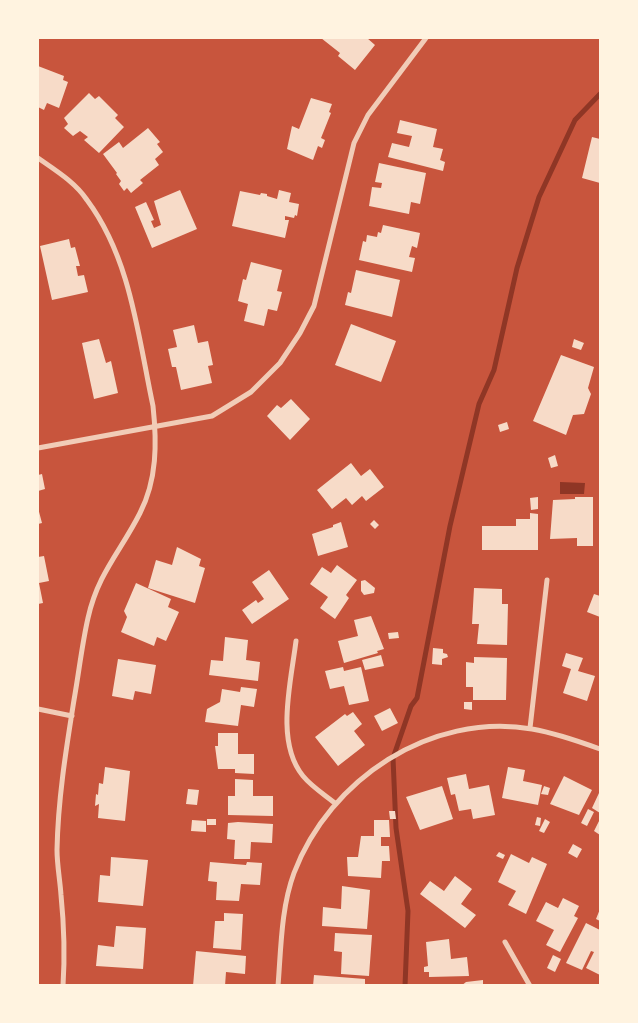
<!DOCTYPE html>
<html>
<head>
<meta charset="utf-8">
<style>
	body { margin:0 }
	#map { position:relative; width:638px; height:1023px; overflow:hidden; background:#c8553d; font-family:"PT Sans",sans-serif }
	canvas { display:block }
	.frame { position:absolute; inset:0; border:39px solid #fff3e0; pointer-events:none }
</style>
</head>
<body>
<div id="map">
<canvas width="638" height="1023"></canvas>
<div class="frame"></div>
</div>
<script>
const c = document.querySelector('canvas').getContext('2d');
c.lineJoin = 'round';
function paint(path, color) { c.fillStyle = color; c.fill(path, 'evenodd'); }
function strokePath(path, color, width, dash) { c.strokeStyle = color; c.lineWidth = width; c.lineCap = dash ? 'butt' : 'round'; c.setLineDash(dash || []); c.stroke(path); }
const water = new Path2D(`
	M560,482L585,483L584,494H560Z`);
const stream = new Path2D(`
	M405,986L408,911L396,828L393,758L411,706L417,698L450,526L479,404L494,370L517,268L539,197L575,120L600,94`);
const building = new Path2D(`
	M321,38H367L375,45L355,70L338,56L340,53Z
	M38,66L64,76L63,80L68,82L59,108L47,103L44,110L38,107Z
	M89,93L95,99L99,96L118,115L115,118L124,127L99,153L84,140L88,137L80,131L73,136L64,128L68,124L64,118Z
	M311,98L332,104L329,112L331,113L321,138L325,140L322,148L318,146L313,160L287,149L292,126L299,129Z
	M400,120L437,129L433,147L443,149L440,160L445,162L443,171L388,157L392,143L409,147L412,136L397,133Z
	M148,128L160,142L157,144L163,152L155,159L159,165L140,180L143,183L131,193L127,188L124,191L119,184L121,181L116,174L117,173L103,154L119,142L123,148Z
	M592,137L600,139V183L582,178Z
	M379,163L426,173L420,204L411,202L409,214L369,206L372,187L381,188L382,183L375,182Z
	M180,190L197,229L152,248L135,207L146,202L154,220L151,221L154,228L161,225L154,201Z
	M279,190L291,193L289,202L299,204L297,216L295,215L294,218L285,216V220H289L285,238L232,226L240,191L260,195L261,193L267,194V196L277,199Z
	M383,225L420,233L417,248L412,246L409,257L415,258L412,272L359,260L363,241L366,242L367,235L377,237L378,232L381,233Z
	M69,239L71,248L75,247L80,266H76L78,276L84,275L88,292L52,300L40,246Z
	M251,262L282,270L277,291L282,292L277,311L268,309L264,326L244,321L248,304L238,301L243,279L246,280Z
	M356,270L400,280L392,317L345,305L348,292L351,293Z
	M351,324L396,341L381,382L335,365Z
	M194,325L198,343L208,341L213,365L208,366L212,383L181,390L176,367H172L168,349L177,347L173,330Z
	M99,339L106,363L111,361L118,393L94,399L82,343Z
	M574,339L584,343L581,350L572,347Z
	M561,355L594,367L588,388L591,394L584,414L573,415L566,435L533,421Z
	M291,399L310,419L290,440L267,416L277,405L281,408Z
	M507,422L509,429L500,432L498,425Z
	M555,455L558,466L551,468L548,458Z
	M351,463L361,476L370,469L384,487L366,501L362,496L352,505L346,498L332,509L317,490Z
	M42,474L45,489L38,491V475Z
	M538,497V509L531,510L530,498Z
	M575,497H593V546H577V538L550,539L553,500L575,499Z
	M38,508L42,523L38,524Z
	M530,513L538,514V550H482V526H516V519H530Z
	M374,520L379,525L375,529L370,524Z
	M341,522L348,547L318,556L312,534L333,527V525Z
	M177,547L201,559L199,566L205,568L195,603L148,588L156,560L172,565Z
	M44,556L49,581L39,583L43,603L38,604V557Z
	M337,565L357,580L346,595L349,598L335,619L320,608L328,597L310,584L322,567L331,573Z
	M269,570L289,599L252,624L242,610L256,600L258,603L264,599L252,582Z
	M365,580L375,588L374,593L364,595L361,591V581Z
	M136,583L171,599L168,607L179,612L166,641L157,637L154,646L121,632L127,617L124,611Z
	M474,588L502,589V604H508L507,645L477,644L479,624H472Z
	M594,594L600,596V617L587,612Z
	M371,616L384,649L377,651L378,653L344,663L338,641L358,636L354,620Z
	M398,632L399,638L389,639L388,633Z
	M225,637L248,640L246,660L260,662L258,681L209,675L211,660L223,661Z
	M433,648L443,649V653L447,654L448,657L442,659V665L432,664Z
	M566,653L583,658L578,671L595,676L587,701L563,693L571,669L562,666Z
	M381,655L384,666L365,670L362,660Z
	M474,657L507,658L506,700H473V687H466V662L474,663Z
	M118,659L156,665L151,694L135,691L133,700L112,696Z
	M343,667L344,671L361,667L369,701L349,705L344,686L330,689L325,671Z
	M241,687L257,689L254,707L241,705L238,726L205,722L207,709L220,702L222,689L240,692Z
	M464,702H472V710L464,709Z
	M390,708L398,723L382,731L374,716Z
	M353,712L362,724L354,731L365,745L338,766L315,737L345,714L347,716Z
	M218,733H238V754H254V774L235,773V769H218L215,746H218Z
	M105,767L130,771L125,821L98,818L99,804L95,806L96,794L98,795L99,783L103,784Z
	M508,767L525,770L523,781L542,785L538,805L502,798Z
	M466,774L469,789L489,785L495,815L473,819L471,809L459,811L455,794L451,795L447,778Z
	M564,776L592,790L579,815L550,804Z
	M235,779L253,780V796H273V816L228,815V796H235Z
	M442,786L453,819L420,830L406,797Z
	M544,786L550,788L548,795L541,794Z
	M188,789L199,790L197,805L186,804Z
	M599,793L600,794V813L592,808Z
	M588,809L594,812L587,826L581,823Z
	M389,811H395L396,819H390Z
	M537,817L541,818L540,826L535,825Z
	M207,819H216V825H207Z
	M545,819L550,822L544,833L539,831Z
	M600,819V835L594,831Z
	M192,820L206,821V832L191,831Z
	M374,820H389L390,837H381V846H389L390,861H382L381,878L348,876L347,857H358L361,836H374Z
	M238,822L273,824L272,843L251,842L250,859H234L235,840L227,839L228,823Z
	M573,844L582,849L577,858L568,853Z
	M499,852L505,855L503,859L496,856Z
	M511,854L529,863L532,857L547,864L526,914L508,905L516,891L498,882Z
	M111,857L148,860L143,906L98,902L100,875L110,876Z
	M210,862L246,865L247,862L262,863L260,885L241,884L239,901L216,900L217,882L208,881Z
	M455,876L472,889L461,904L476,915L465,928L420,894L430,881L444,891Z
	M342,886L370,890L367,929L322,926L323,907L341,909Z
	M563,898L579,906L574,916L578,918L560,952L546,945L554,930L536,921L546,902L558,908Z
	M600,909V921L596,919Z
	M224,913L243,914L241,950L213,948L215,921H224Z
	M586,923L600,930V975L586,968L594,952L591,951L582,970L566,963Z
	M116,926L146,928L143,969L96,966L98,945L114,947Z
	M335,933L372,935L369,976L341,974L342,952L334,951Z
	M449,939L451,959L467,957L469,976L429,977V972H424V967L428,966L426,942Z
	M196,951L246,956L245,974L226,972L225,986H193Z
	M553,955L561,959L555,972L547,968Z
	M314,975L365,979V986H313Z
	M483,980V986H461L466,982Z`);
const minor = new Path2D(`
	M38,158C55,170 75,182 87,200C131,259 138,336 153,406C157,443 157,480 140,513C121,551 98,573 88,618C82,644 79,672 74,700C66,750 58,799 57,850C57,865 60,880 61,895C64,925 65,955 63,986
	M38,448L212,416L251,392L280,363L300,333L314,306L354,143L368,115L426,38
	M296,641C291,682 275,742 303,776C312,787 325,795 336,804
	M38,709L72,716
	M530,728L547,580
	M505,942L530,986
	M278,986C281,949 281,908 294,873C330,779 430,712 532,729C555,733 578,741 600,749`);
paint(water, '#8f3625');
strokePath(stream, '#8f3625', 5);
paint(building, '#f7dbc8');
strokePath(minor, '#f1ccb7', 5);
</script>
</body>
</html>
